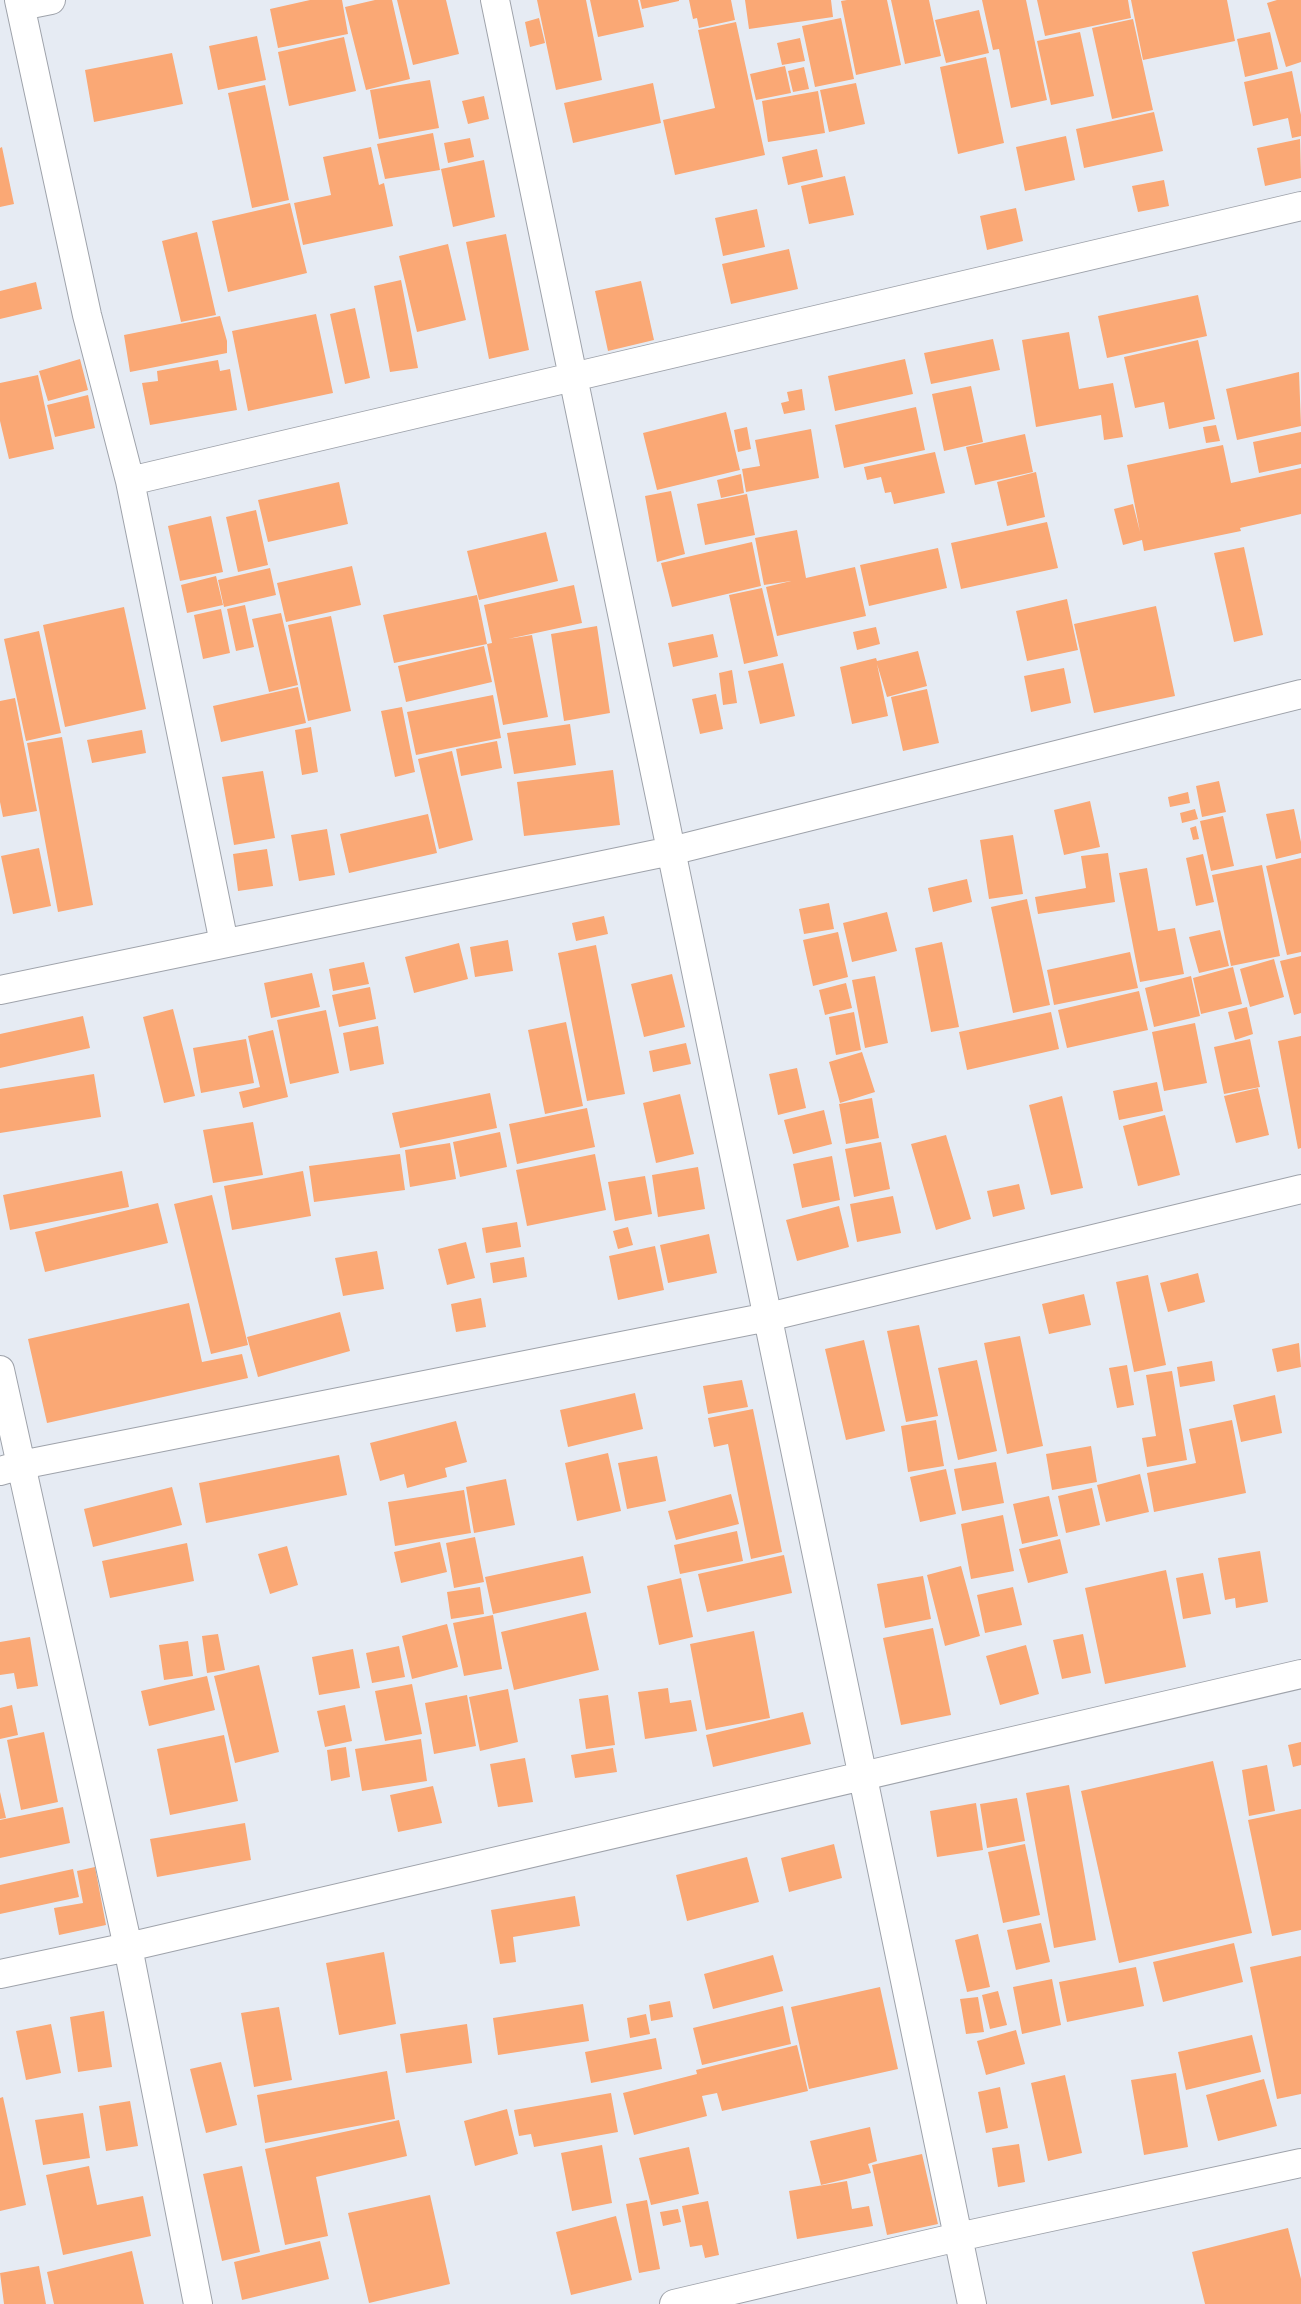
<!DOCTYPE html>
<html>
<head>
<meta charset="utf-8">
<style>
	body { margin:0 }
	canvas { display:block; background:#e6ebf3 }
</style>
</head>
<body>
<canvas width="1301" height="2304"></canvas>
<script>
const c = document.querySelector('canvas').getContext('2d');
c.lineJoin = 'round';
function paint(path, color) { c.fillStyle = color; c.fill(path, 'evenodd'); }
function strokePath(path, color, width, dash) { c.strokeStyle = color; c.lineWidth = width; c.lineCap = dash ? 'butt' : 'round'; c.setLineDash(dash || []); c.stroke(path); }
const building = new Path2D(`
	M310,0H342L348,34L278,48L270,9Z
	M375,0H392L410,79L366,90L345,7Z
	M397,0H446L459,54L413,65Z
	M537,0H586L602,80L556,90Z
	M590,0H638L644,27L598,37Z
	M640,0H679V1L642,9Z
	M689,0H731L735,20L699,28L697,18L693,19Z
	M745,0H831L833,17L749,29Z
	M847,0H887L901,65L856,75L841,1Z
	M891,0H929L941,56L905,64Z
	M982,0H1026L1047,100L1011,108L999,49L993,50Z
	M1037,0H1128L1131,18L1045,36Z
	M1131,0H1227L1235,41L1143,60Z
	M1277,0H1301V62L1286,67L1267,3Z
	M979,10L989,53L946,63L935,20Z
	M539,18L545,43L530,47L525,22Z
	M841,18L854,79L815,87L802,26Z
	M1133,19L1153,110L1112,119L1092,28Z
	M736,22L765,155L675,175L663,120L715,108L698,30Z
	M1080,32L1094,96L1051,105L1037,41Z
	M1270,32L1278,69L1245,77L1237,39Z
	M257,36L266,80L218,90L209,46Z
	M344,37L356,91L289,106L278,52Z
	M800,38L805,61L782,65L777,43Z
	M172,53L183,104L94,122L85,70Z
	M986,57L1004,143L958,154L940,67Z
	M785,66L791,93L756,100L750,74Z
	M804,67L809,89L793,92L788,71Z
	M1292,71L1301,115V136L1292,138L1288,118L1253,126L1244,82Z
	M430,80L439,128L379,139L370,90Z
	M653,83L661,123L573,143L564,103Z
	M856,83L865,124L829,132L820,90Z
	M265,85L289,200L252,208L228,93Z
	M818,91L825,133L768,142L762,101Z
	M484,96L489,119L468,124L462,101Z
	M1154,112L1163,151L1084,168L1076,129Z
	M433,133L440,170L385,179L377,144Z
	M1066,136L1075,180L1025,191L1016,147Z
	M470,138L474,157L448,163L444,143Z
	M1300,139L1301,178L1265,186L1257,148Z
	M2,147L14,204L0,207V148Z
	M371,147L379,185L384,183L393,226L303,245L294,203L331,195L323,157Z
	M817,149L823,177L788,185L782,157Z
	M484,160L495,217L453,227L441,169Z
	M845,176L854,215L809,224L801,186Z
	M1164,180L1169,206L1138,212L1132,186Z
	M290,203L307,273L228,292L212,221Z
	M1016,208L1023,241L987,250L980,216Z
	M757,209L765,247L723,256L715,218Z
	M197,232L216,315L181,322L162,241Z
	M506,234L529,350L489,359L466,242Z
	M448,244L466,320L417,332L399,256Z
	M789,249L798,289L731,304L722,264Z
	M401,280L418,368L390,372L374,286Z
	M641,281L654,340L608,351L595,291Z
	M36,282L42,309L0,319V291Z
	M1198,295L1207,336L1107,358L1098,316Z
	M355,308L370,378L345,384L330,314Z
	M316,314L333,393L248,411L232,331Z
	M220,316L227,341V353L130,372L124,335Z
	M1069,332L1079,389L1113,383L1123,437L1104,440L1101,415L1036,427L1022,340Z
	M993,339L1000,370L931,384L924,353Z
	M1198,340L1215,419L1169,429L1164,402L1135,408L1124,357Z
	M80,359L88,390L48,401L39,371Z
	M905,359L913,394L835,411L828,376Z
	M218,360L220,371L230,369L237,410L150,425L142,383L158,381L157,371Z
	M1299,372L1301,426L1237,440L1226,389Z
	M38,375L54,449L9,459L0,421V383Z
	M971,386L983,442L944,451L932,394Z
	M802,389L805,410L784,414L781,403L789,401L787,392Z
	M88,395L95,428L55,437L47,405Z
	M916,407L925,450L844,468L835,425Z
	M726,412L740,470L657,490L643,433Z
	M1216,425L1220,441L1206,443L1203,427Z
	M747,427L751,449L738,452L734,430Z
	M811,429L819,478L746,492L742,469L760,466L755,440Z
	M1301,432V464L1259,473L1253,442Z
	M1025,434L1033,472L975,485L966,447Z
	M1223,445L1231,483L1301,468V514L1240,528L1241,531L1144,551L1142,540L1123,545L1114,509L1133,504L1140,532L1127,465Z
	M935,452L945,493L894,504L891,492L885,493L881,477L867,480L864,467Z
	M1036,472L1045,517L1007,526L997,482Z
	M741,474L744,493L721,498L717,480Z
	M339,482L348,524L268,542L258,500Z
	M671,491L685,554L657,562L645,496Z
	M747,494L755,535L705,545L697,504Z
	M256,510L268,565L238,572L226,517Z
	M211,516L223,572L180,581L168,526Z
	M1047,522L1058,568L961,589L951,543Z
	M797,530L806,578L855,567L866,616L777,636L766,587L791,581L764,585L755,538Z
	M546,532L558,581L479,600L467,551Z
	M752,542L761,586L672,607L661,563Z
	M1244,547L1263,635L1234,642L1214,553Z
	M938,548L947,588L869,606L860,565Z
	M352,566L361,605L286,622L277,583Z
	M270,568L276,595L224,607L218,580Z
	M216,576L223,605L187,613L181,585Z
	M574,585L582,623L508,639L532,635L548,717L503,725L487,644L394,663L383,615L477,595L487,644L492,643L484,605Z
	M762,588L778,656L744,664L729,595Z
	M1067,599L1078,650L1027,661L1016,611Z
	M245,605L254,647L236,651L227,609Z
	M1156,606L1175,696L1094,713L1074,624Z
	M124,607L146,709L65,727L43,625Z
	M221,609L230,653L203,659L194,615Z
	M281,613L298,685L269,692L252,619Z
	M331,616L351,711L308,721L288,625Z
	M597,626L610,713L564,721L551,634Z
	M876,627L880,644L857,650L853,632Z
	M39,631L61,733L26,741L4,639Z
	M713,634L718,657L673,667L668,643Z
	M484,646L492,682L406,702L398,666Z
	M918,651L927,686L887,697L877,664L888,716L852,724L840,667L876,658L877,661Z
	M783,663L795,716L760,724L748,671Z
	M1064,668L1071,703L1031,712L1024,676Z
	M732,670L737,703L723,705L719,673Z
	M298,687L306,723L221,742L213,706Z
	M927,689L939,743L903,751L891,697Z
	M716,694L723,729L700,734L692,699Z
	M493,695L501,738L416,755L407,712Z
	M15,698L37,811L3,817L0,802V701Z
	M402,707L415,772L395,777L381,711Z
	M570,724L576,765L514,774L507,733Z
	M311,727L318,772L302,775L295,730Z
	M142,730L146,753L92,763L87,740Z
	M62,737L93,905L58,912L27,743Z
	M497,741L502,768L461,776L456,749Z
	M452,751L473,840L439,849L418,759Z
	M613,770L620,825L524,836L517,782Z
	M263,771L275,838L234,845L222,777Z
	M1219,781L1226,812L1202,817L1196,786Z
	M1188,792L1190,803L1170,807L1168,797Z
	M1090,801L1100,847L1064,855L1054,810Z
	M1195,809L1198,819L1182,823L1180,813Z
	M1294,809L1301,842V853L1276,859L1266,814Z
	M428,814L437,853L349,873L340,834Z
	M1223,816L1234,866L1211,871L1200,821Z
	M1196,826L1199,839L1193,840L1190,828Z
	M327,829L335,875L299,881L291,835Z
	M1013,835L1023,894L989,899L980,840Z
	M39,848L51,906L13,914L1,856Z
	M267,849L273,886L238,891L233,854Z
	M1108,853L1115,902L1038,914L1035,897L1086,888L1081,856Z
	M1203,854L1214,902L1196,906L1186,858Z
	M1301,858V952L1287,955L1266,866Z
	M1262,865L1280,956L1231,966L1212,875Z
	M1147,868L1158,931L1175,928L1184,974L1140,982L1119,873Z
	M967,879L972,902L933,912L928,888Z
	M1027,899L1050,1005L1013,1013L991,907Z
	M829,903L834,929L804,934L799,909Z
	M887,912L897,951L852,962L843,923Z
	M604,916L608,934L576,941L572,923Z
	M1220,930L1229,966L1199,973L1189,937Z
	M838,932L848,977L813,986L803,940Z
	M508,940L513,971L475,977L470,947Z
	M942,942L959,1027L931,1032L915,948Z
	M459,943L468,979L414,993L405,957Z
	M596,945L625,1094L587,1101L558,953Z
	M1130,952L1138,988L1054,1005L1047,970Z
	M1301,956V1013L1294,1015L1280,961Z
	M1274,959L1284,997L1250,1007L1240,969Z
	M364,962L369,984L333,991L329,969Z
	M1233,967L1242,1004L1201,1014L1193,978Z
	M312,973L320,1007L271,1018L264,983Z
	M672,974L685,1027L644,1037L631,984Z
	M875,976L888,1043L865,1048L852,980Z
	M1191,976L1200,1016L1154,1027L1145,988Z
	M846,983L852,1008L825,1015L819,990Z
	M370,987L376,1019L339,1027L332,995Z
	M1139,991L1148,1030L1067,1048L1058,1010Z
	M1247,1007L1253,1034L1235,1040L1228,1012Z
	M173,1009L195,1096L164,1103L143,1017Z
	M326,1010L339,1073L290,1084L277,1020Z
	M854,1012L861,1050L836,1055L829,1017Z
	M1051,1012L1059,1049L967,1070L959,1032Z
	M83,1016L90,1048L0,1068V1034Z
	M566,1022L583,1106L545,1114L528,1030Z
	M1195,1023L1207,1083L1164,1091L1152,1032Z
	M378,1026L384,1064L350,1071L343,1033Z
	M273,1030L288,1097L243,1108L239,1092L260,1087L248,1036Z
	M1301,1036V1148L1298,1149L1278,1041Z
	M246,1039L254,1083L201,1093L193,1048Z
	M1250,1039L1260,1087L1224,1094L1214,1047Z
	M686,1043L691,1064L653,1072L649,1051Z
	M862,1052L875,1092L840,1103L829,1062Z
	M797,1068L806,1108L778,1115L769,1074Z
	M94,1074L101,1117L0,1133V1089Z
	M1157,1082L1163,1111L1119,1120L1113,1091Z
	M1258,1088L1269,1135L1236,1143L1224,1096Z
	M490,1093L497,1128L400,1148L392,1113Z
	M680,1094L694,1154L656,1163L643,1103Z
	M1062,1096L1083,1188L1051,1195L1029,1105Z
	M872,1098L879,1138L846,1144L839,1104Z
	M587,1108L595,1147L517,1164L509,1124Z
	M824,1110L832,1144L793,1154L784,1120Z
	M1165,1115L1180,1175L1138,1186L1123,1126Z
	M253,1122L263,1175L213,1183L203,1130Z
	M500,1132L507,1167L460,1177L453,1142Z
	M946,1135L971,1219L936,1230L911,1144Z
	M881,1142L890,1189L854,1197L845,1149Z
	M450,1143L456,1179L410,1187L405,1150Z
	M400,1154L405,1190L314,1202L309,1166Z
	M595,1154L606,1210L527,1226L516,1170Z
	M832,1156L840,1200L802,1208L793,1164Z
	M698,1167L705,1209L658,1217L652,1175Z
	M122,1171L129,1207L10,1230L3,1195Z
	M303,1171L311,1216L232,1230L224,1186Z
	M645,1176L652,1214L615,1221L608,1182Z
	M1019,1184L1025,1209L993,1217L987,1191Z
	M212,1195L248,1345L211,1354L174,1204Z
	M893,1196L901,1233L857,1242L850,1204Z
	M158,1203L168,1243L45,1272L35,1232Z
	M839,1206L849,1247L797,1261L786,1220Z
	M517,1222L521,1247L486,1253L482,1228Z
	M628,1227L633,1245L618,1249L613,1231Z
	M709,1234L717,1273L668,1283L660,1245Z
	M466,1242L475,1278L447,1285L438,1249Z
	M655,1246L664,1290L618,1300L609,1256Z
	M377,1251L384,1289L343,1296L335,1258Z
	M524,1257L527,1277L493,1283L490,1263Z
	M1198,1273L1205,1302L1168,1312L1160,1283Z
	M1148,1275L1166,1365L1134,1372L1116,1282Z
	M1084,1294L1091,1325L1049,1334L1042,1304Z
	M481,1298L486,1327L456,1332L451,1304Z
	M189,1303L202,1362L242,1354L248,1378L47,1423L28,1339Z
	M340,1312L350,1351L258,1377L247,1337Z
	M919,1325L938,1416L906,1422L887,1331Z
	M1020,1336L1043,1446L1007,1454L984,1343Z
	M864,1340L885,1431L846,1440L825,1349Z
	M1299,1343L1301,1367L1277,1372L1272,1349Z
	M977,1360L997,1451L958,1460L938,1368Z
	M1212,1361L1215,1381L1180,1387L1177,1367Z
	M1127,1365L1134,1405L1117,1408L1109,1368Z
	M1172,1371L1187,1460L1147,1467L1142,1438L1156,1436L1146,1375Z
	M742,1380L748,1407L708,1414L703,1386Z
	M635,1393L643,1429L568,1447L560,1410Z
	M1275,1395L1282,1433L1241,1442L1233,1405Z
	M753,1409L782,1552L751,1559L728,1444L714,1447L708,1418Z
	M936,1420L944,1466L908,1472L901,1426Z
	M1232,1420L1246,1493L1154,1512L1147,1473L1196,1463L1189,1429Z
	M456,1421L467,1462L445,1468L447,1477L407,1488L404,1474L380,1481L370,1443Z
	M1091,1446L1097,1482L1052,1490L1046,1454Z
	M608,1453L621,1511L577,1521L565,1463Z
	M339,1455L347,1495L206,1523L199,1483Z
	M657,1456L666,1501L627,1509L618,1463Z
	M996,1462L1004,1503L962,1511L954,1469Z
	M946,1469L956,1514L920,1522L910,1477Z
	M1140,1474L1149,1512L1106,1522L1097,1485Z
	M506,1479L515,1525L474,1533L466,1487Z
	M172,1487L182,1525L93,1547L84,1509Z
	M1092,1488L1100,1525L1066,1533L1058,1496Z
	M464,1490L471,1533L395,1546L388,1502Z
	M731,1494L739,1524L676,1540L668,1511Z
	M1049,1496L1058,1536L1022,1544L1013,1504Z
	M1003,1515L1014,1571L971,1579L961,1524Z
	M737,1531L743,1561L680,1574L674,1545Z
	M475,1537L484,1582L454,1588L446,1543Z
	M1060,1539L1068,1573L1028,1583L1019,1549Z
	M440,1542L447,1572L401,1583L394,1552Z
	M187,1543L194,1581L110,1598L102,1561Z
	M287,1546L298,1585L270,1594L258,1554Z
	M1260,1551L1268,1602L1236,1608L1235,1598L1225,1600L1218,1558Z
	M784,1555L792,1593L707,1612L698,1574Z
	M583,1556L591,1593L493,1614L485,1577Z
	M961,1566L980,1636L945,1646L927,1575Z
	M1166,1570L1186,1667L1105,1684L1085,1588Z
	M1203,1573L1211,1614L1183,1619L1176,1578Z
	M923,1576L931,1619L885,1628L877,1584Z
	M681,1578L693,1637L659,1645L647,1586Z
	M480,1587L484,1614L451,1619L447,1592Z
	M1013,1587L1022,1625L985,1633L977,1595Z
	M586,1612L599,1670L514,1690L501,1632Z
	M493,1615L502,1669L464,1676L453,1623Z
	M447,1624L458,1667L412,1679L402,1636Z
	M933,1628L951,1715L901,1725L883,1638Z
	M754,1631L770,1718L706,1730L690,1644Z
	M218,1634L225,1670L207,1673L202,1636Z
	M1083,1634L1091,1673L1062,1679L1053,1640Z
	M30,1637L38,1686L17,1689L14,1673L0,1675V1642Z
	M188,1641L193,1676L164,1680L159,1645Z
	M1026,1645L1039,1694L1000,1705L986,1656Z
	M399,1646L405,1677L372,1683L366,1653Z
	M353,1649L360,1688L319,1695L312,1657Z
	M259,1665L279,1752L235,1763L214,1676Z
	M207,1676L215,1710L149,1726L141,1691Z
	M412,1684L422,1734L385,1741L375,1691Z
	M668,1688L670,1703L691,1700L697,1731L645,1739L638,1692Z
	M508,1689L518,1742L480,1751L469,1697Z
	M467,1695L476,1746L434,1754L425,1703Z
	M608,1695L615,1745L586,1749L579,1699Z
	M12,1705L18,1735L0,1739V1708Z
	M345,1705L352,1741L325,1747L317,1711Z
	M803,1712L811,1744L713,1767L706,1735Z
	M44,1732L58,1802L21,1810L7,1740Z
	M224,1735L238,1801L170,1815L157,1749Z
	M421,1739L427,1781L362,1791L355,1749Z
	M1301,1742V1765L1293,1767L1288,1745Z
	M346,1747L350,1777L331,1781L327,1750Z
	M613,1748L617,1772L575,1778L571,1755Z
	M525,1758L533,1802L498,1807L490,1764Z
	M1213,1761L1252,1933L1119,1963L1081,1791Z
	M1267,1765L1275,1811L1249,1816L1242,1770Z
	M1069,1785L1096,1940L1054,1948L1026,1793Z
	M433,1786L442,1823L398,1832L390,1795Z
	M0,1792L6,1818L0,1819Z
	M1017,1798L1025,1841L987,1848L980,1804Z
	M976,1803L983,1850L937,1857L930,1811Z
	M63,1807L70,1843L0,1858V1820Z
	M1301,1809V1930L1272,1936L1248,1820Z
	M245,1823L251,1860L157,1877L150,1839Z
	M834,1844L842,1878L789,1892L781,1858Z
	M1025,1844L1040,1915L1003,1923L988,1852Z
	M747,1857L759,1902L687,1921L676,1875Z
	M95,1867L106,1925L59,1935L54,1908L83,1903L77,1871Z
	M73,1869L79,1897L0,1914V1885Z
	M575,1896L580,1926L513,1937L516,1962L500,1964L491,1910Z
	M1041,1923L1050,1962L1016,1970L1007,1930Z
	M978,1934L990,1987L967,1992L955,1940Z
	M1234,1943L1243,1982L1163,2002L1153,1962Z
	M384,1952L396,2024L339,2035L326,1963Z
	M773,1955L783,1991L713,2009L704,1974Z
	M1301,1956V2094L1277,2099L1250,1967Z
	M1136,1967L1144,2006L1067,2022L1059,1982Z
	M1052,1979L1061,2025L1022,2034L1013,1987Z
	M880,1987L898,2069L809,2089L791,2007Z
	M998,1991L1007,2025L990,2029L982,1995Z
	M978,1997L984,2032L966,2034L960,1999Z
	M670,2001L673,2017L651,2021L649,2005Z
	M583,2004L589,2041L498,2055L493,2018Z
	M783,2006L791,2044L702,2065L693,2028Z
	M279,2007L292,2080L254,2087L241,2013Z
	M104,2011L112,2067L78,2072L70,2017Z
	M646,2014L650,2034L630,2038L627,2018Z
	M51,2024L61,2073L26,2080L16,2031Z
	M467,2024L472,2063L406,2073L400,2034Z
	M1016,2030L1025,2064L986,2075L977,2041Z
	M1252,2035L1261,2072L1186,2090L1178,2052Z
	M656,2038L662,2069L591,2083L585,2052Z
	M797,2045L808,2091L722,2111L717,2093L702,2096L707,2116L634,2135L623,2093L697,2074L696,2070Z
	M221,2062L237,2125L206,2133L190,2069Z
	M387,2071L395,2119L265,2143L257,2095Z
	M1176,2073L1188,2147L1144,2155L1131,2080Z
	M1065,2075L1082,2153L1048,2161L1031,2083Z
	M1264,2079L1277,2126L1218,2141L1206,2095Z
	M1000,2087L1008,2128L986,2133L978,2092Z
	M611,2093L618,2132L534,2147L531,2134L519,2136L514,2110Z
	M3,2097L26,2205L0,2211V2098Z
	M130,2101L138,2146L106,2151L99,2106Z
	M507,2109L518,2154L475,2166L464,2121Z
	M83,2113L90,2158L43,2165L35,2120Z
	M399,2120L407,2156L316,2177L328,2236L285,2245L265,2149Z
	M870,2127L877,2161L868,2164L871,2173L821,2185L810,2141Z
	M1019,2144L1025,2182L998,2187L992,2148Z
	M602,2145L612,2203L572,2211L561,2153Z
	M689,2147L699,2194L651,2205L639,2158Z
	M922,2154L938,2224L887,2235L872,2165Z
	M89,2166L97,2205L143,2196L151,2236L63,2255L46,2175Z
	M242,2166L260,2252L222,2261L203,2174Z
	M847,2181L852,2209L869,2206L873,2226L797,2239L789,2191Z
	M430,2195L450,2284L369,2303L348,2213Z
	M647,2200L660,2269L639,2273L626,2204Z
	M708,2201L719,2255L705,2258L702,2245L690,2247L682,2206Z
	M678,2209L681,2222L663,2226L660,2212Z
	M616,2216L632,2280L571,2295L556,2232Z
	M1288,2228L1301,2279V2304H1205L1192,2252Z
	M320,2241L329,2279L242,2300L234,2262Z
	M132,2251L144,2304H54L47,2272Z
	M39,2266L46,2304H4L0,2273Z`);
const street = new Path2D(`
	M19,0L87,315L130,481L224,943
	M495,0L972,2304
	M21,6L51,0
	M130,481L1301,206
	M0,990L671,851L1301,694
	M0,1370L128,1947L198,2304
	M0,1471L21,1465L768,1317L1301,1189
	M0,1974L128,1947L1301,1674
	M674,2304L958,2237L1301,2163`);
paint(building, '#faa875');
strokePath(street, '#9fa3ab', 30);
strokePath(street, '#fff', 28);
</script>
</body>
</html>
